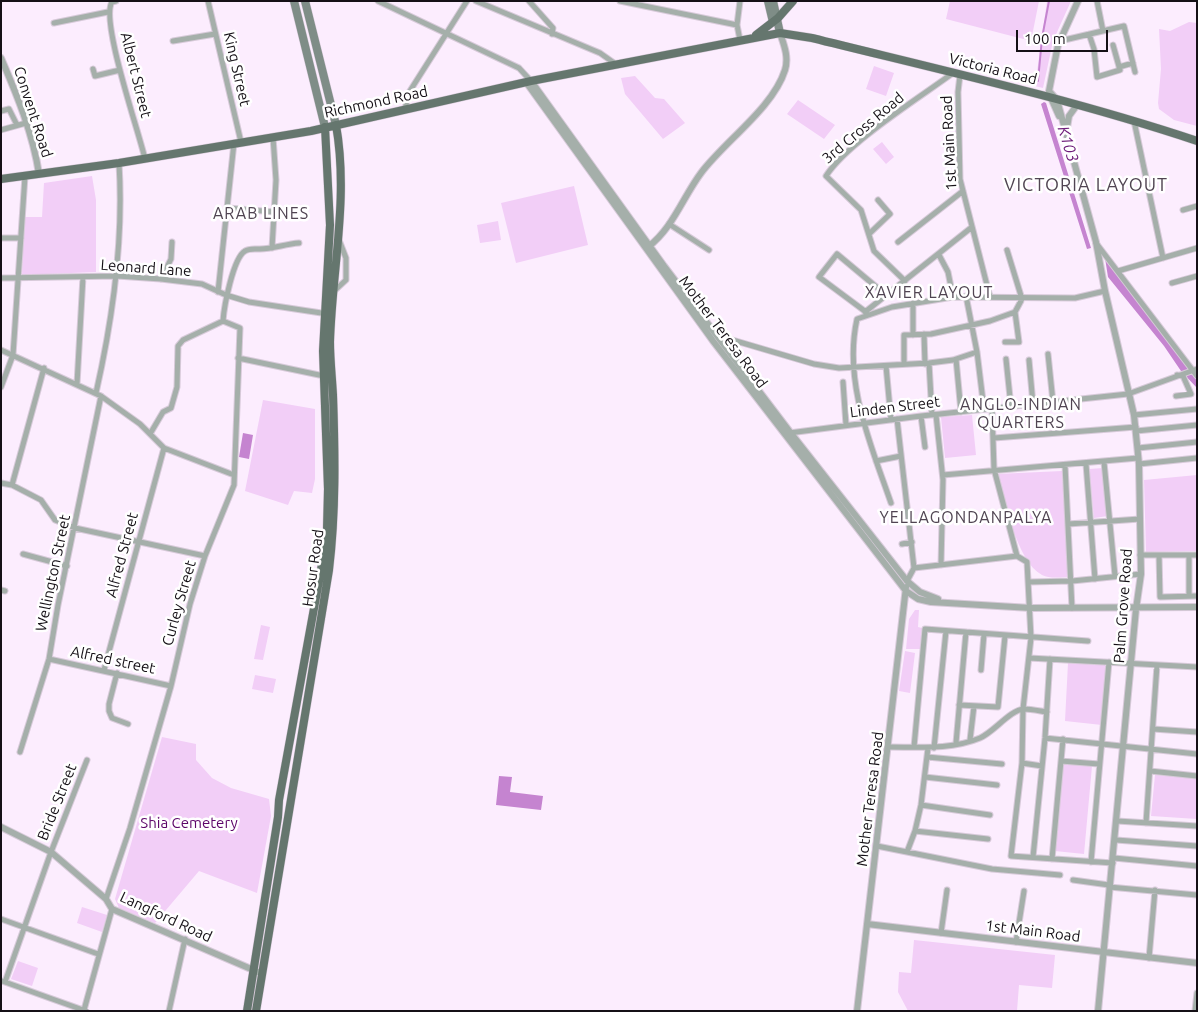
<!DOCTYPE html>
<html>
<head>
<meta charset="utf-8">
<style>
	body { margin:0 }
	#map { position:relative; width:1198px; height:1012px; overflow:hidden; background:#fcedfe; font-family:Ubuntu,sans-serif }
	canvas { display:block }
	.frame { position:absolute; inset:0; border:2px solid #151016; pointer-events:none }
	.scale { position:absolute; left:1016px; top:30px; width:92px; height:22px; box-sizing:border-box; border:2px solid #151016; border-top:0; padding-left:6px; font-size:15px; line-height:18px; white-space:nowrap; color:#151016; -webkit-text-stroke:4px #fff; paint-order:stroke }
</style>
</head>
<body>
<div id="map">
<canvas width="1198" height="1012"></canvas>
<div class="frame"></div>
<div class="scale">100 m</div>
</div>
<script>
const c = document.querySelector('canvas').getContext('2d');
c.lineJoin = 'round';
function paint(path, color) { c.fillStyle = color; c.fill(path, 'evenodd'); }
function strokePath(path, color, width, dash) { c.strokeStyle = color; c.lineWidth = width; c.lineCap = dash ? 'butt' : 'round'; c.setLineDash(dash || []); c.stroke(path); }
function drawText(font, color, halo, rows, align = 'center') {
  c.font = font + ' Ubuntu,sans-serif'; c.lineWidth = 5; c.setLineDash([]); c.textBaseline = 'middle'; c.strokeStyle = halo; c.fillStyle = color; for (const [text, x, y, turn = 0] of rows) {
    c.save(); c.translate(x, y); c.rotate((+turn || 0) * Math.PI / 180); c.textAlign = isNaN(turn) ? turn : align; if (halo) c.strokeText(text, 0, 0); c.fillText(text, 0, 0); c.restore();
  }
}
const green = new Path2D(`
	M950,1H1039L1031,41L946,19Z
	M1047,1H1071L1053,41L1043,88L1035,86Z
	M1189,22L1197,23V126L1174,120L1159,109L1158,103L1161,69L1159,29L1170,31Z
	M874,66L894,73L886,96L866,89Z
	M635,76L655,98L664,99L685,123L663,139L625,94L621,78Z
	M798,100L835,125L824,139L787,114Z
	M882,142L894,157L886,164L873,149Z
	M92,176L96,200V272L22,275L24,217H42L44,183Z
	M574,186L588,245L516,263L501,203Z
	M498,221L501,240L480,243L477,225Z
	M263,400L315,409V479L312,493L294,491L288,505L245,491Z
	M972,415L976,455L945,458L941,417Z
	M1103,468L1108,516L1094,518L1089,469Z
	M1062,471L1069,577C1060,577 1050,579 1042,575C1016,561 1006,501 997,474Z
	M1197,475V551L1146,552L1144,480Z
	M915,610H919L918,627L922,628L920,649H906L909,619Z
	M261,625L270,627L263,660L254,659Z
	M905,651L915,653L910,693L899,691Z
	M1068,663L1106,665L1102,725L1065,721Z
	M255,675L276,679L273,693L252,689Z
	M162,737L196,744V760L212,778L231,788L269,799L271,816L257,893L199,871L155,923L119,908L115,899Z
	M1062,763L1092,766L1084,854L1055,851Z
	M1155,775L1197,778V819L1151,816Z
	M82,907L107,915L102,932L77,923Z
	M914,940L1055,955L1052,988L1019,985L1017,1011H908L898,992L899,972L911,973Z
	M18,961L38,968L32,986L11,979Z`);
const water = new Path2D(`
	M1044,102L1046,103L1091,248L1087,249L1041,104Z
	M1105,258L1189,367L1197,379V388L1181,371L1164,346L1108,277Z
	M243,433L253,435L249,459L239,457Z
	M499,776L512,777L510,792L543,796L541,810L496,805Z`);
const stream = new Path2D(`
	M1038,81L1042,38L1049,1`);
const minor = new Path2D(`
	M116,1L112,2C100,20 139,132 145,159
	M208,1L241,142
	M378,1L519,68L531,81
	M476,1L600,53L617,65
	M529,1L553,28L552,34
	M620,1L737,25L740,40
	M1097,1L1103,31
	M54,23L108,12
	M737,25L740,1
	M1089,34L1094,49L1097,77L1120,70L1113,45
	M173,41L215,34
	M1060,41L1124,26L1135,72
	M1119,67L1133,63
	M93,69L95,76L120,70
	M960,75L958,92L960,179L990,297
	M405,110L408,94L467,1
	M1,111L9,109L17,125
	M1134,121L1163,258
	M1,130L26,123
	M228,208L275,212
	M1183,210L1197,206
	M669,224L709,250
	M869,234L890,214L878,200
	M1,238H21
	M898,242L963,191
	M1096,243L1197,376
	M272,248L276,180L273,137
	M939,255L948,272L953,297
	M1118,271L1197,248
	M1,278L117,276L161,279L202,284L226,295L249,302L328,314
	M161,279L171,259L172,242
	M905,281L874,251L861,210L826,176C847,143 919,98 953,73
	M1172,283L1197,276
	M218,292L234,143
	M333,292L346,280V258L339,240
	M865,312L972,227
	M866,312L819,277L837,254L886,295
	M223,321C224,307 233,258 245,251C249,248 255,249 260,249C273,249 285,244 299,243
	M924,334L925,364
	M913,335V303
	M719,336L814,364L839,368L929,363L953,360L977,352L966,296
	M1005,342H1019L1015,312
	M1,350L101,396L140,424L164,448L234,475
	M977,352L984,409
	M1048,354L1053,402
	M238,358L324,376
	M956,359L961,412
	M1006,359L1011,407
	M1029,360L1033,404
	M929,363L932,415
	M904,364V335L931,334L990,321L1015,312L1022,299L1007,250
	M886,366L891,420
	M843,382L846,425
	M77,384L83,277
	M1,387L13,355L25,176
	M96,393C113,318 124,241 119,163
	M1176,396L1191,394L1183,376L1177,375
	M992,409L994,469L1017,556L1027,562L1031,638L1023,709L1022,763L1011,856L1113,863
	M936,415L943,480L941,565
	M1134,415L1197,409
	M921,416L925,447
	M897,419L914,568L907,581
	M1136,431L1197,425
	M789,433L921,416L1128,394L1197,369
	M150,434L163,412L171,408L177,387L178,346L183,340L223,321
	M994,438L1136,427
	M1138,448L1197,442
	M876,461L901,456
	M1104,462L1115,576
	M1086,464L1095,579
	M1139,464L1197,458
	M1065,465L1072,608
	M943,475L1138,458
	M1,483L12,485L41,500L55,520L75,528L205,556
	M12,485L44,368
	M891,503C871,445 843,382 857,319L892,307L953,297L1075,298L1105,291
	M1068,524L1140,519
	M902,544L912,542
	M23,554L67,566
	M1140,555H1197
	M1159,555L1160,597L1197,596
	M1189,555V596
	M914,568L1017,556
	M1029,582L1072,581L1141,574
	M1,590L5,591
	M1029,658L1197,667
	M49,659L171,686
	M104,670L164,448
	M981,670L984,634
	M117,673L109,704V711L112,718L128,724
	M959,705L998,707L1005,636
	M1153,729L1197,732
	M1045,738L1197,754
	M970,740L974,706
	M956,743L966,632
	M889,747C919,747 951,750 980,738C994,732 1010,710 1024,709C1031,709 1040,711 1047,712
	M914,747L925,629L1088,641
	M928,748L921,805L915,831L988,839
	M934,748L946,631
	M20,752L49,659L58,605L101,396
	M927,757L1002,764
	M1061,761L1099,764
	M1022,763L1042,766
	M1150,771L1197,776
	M925,777L997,785
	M921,805L990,815
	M1117,821L1197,826
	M1146,823L1157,665
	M1116,840L1197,846
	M877,846L992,869L1060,875
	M907,852L915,831
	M1033,857L1045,738L1050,659
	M1114,858L1197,866
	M1052,859L1063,739
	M1091,862L1109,662
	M1073,880L1109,885
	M1109,887L1197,895
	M106,899L130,828L171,686L190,604L205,556L234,485L240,328L223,321
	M1,919L98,954
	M941,933L947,890
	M1016,942L1024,891
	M1149,958L1155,890
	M2,981L86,1011
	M5,982L51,852L87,760
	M84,1010L112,909
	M169,1011L185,939
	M1195,1011L1197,993`);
const tertiary = new Path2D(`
	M1078,1L1058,45L1049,91L1057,100L1096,242L1105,291L1134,415L1139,464L1141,574L1136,609L1098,1011
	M1,58C17,95 33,134 39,174
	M531,81L664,266L790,432L907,581L920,592L938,599
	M526,82L713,341L906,591L918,599L931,602L1031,608L1197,607
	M1051,98L1059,116
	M1066,133L1069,116L1077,105
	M648,247C673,228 683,197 701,173C725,141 773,108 785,70C789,57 784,45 780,33
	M1,827L51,852L106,899L112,909L258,972
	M867,924L1197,963
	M857,1011L906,587`);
const secondary = new Path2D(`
	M294,1L325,127
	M305,1L336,125
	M768,1L773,22
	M773,1L780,33`);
const primary = new Path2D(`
	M756,35L778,18L793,1
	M1,179L119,163L311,131L531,81L780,33L812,38C941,70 1071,99 1197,141
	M247,1011L278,817L279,800L321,570L327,529L328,489L323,351L330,225L325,127
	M256,1011L329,570C336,512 335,453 333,395C332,377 330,359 330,342C332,270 349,197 336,125`);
const streetNames = [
	["King Street",237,69,77],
	["Victoria Road",993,69,14],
	["Albert Street",136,75,76],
	["Richmond Road",376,102,-12],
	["Convent Road",33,112,72],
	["3rd Cross Road",863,128,-40],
	["1st Main Road",949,143,-93],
	["Leonard Lane",146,268,4],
	["Mother Teresa Road",723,332,53],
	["Linden Street",895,407,-7],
	["Alfred Street",122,555,-75],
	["Hosur Road",313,568,-82],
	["Wellington Street",53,573,-78],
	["Curley Street",179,603,-74],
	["Palm Grove Road",1123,606,-86],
	["Alfred street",113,660,12],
	["Mother Teresa Road",870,799,-83],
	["Bride Street",57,802,-68],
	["Langford Road",166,917,25],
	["1st Main Road",1033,931,7]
];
const parkNames = [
	["Shia Cemetery",189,823]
];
const waterNames = [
	["K103",1068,144,73]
];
const neighbourhoodNames = [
	["ARAB LINES",261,214],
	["XAVIER LAYOUT",929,293],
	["ANGLO-INDIAN",1021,405],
	["QUARTERS",1021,423],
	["YELLAGONDANPALYA",966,518]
];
const quarterNames = [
	["VICTORIA LAYOUT",1086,185]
];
paint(green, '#f2cef7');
paint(water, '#c584d0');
strokePath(stream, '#c584d0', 2);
strokePath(minor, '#d7cad9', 7);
strokePath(tertiary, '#d7cad9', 8);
strokePath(secondary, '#d7cad9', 9);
strokePath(primary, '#d7cad9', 9);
strokePath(minor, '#a5afaa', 5);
strokePath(tertiary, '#a5afaa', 6);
strokePath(secondary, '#7f8d87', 8);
strokePath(primary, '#65766e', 8);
drawText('15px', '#151016', '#fff', streetNames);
drawText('15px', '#5d0569', '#fff', parkNames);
drawText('italic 16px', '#6e1d7a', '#fff', waterNames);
c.letterSpacing = '1px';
drawText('16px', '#504452', '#fff', neighbourhoodNames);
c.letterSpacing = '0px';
c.letterSpacing = '1px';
drawText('18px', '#504452', '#fff', quarterNames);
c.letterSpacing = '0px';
</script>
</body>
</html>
